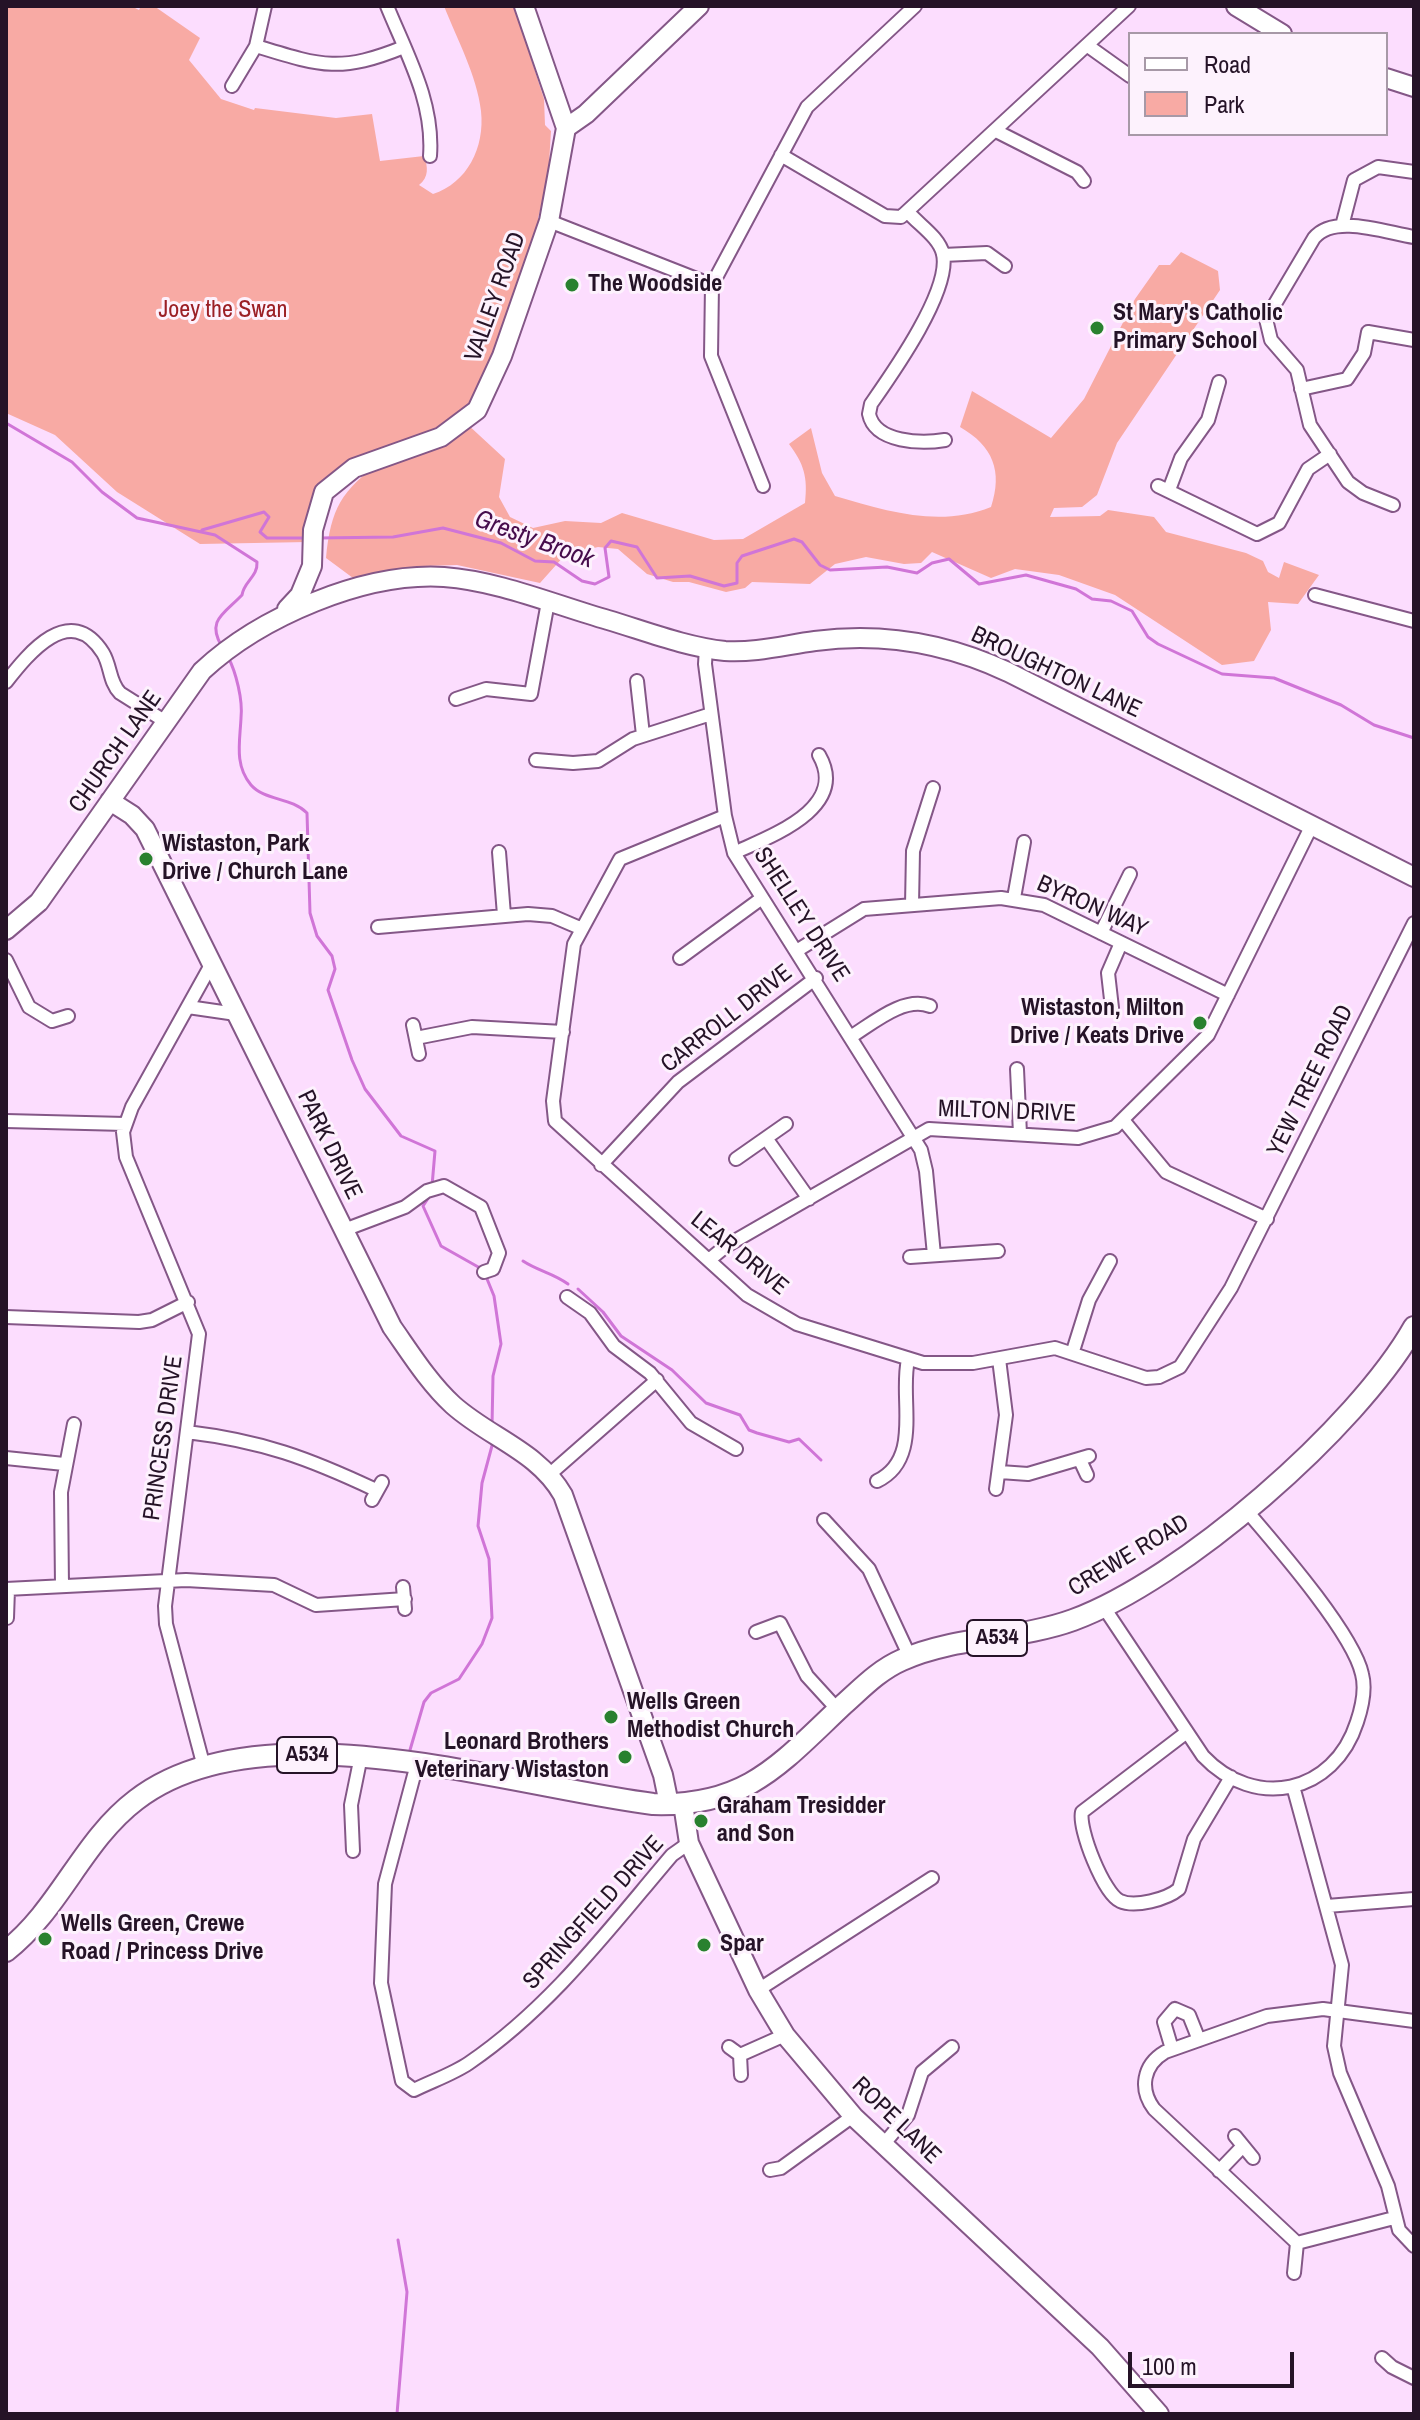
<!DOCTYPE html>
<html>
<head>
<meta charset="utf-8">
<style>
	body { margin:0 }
	#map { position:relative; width:1420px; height:2420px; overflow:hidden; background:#fcddfe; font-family:"Archivo Narrow",sans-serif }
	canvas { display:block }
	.frame { position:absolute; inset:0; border:8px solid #251327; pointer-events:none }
	.legend { position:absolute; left:1128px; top:32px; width:260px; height:104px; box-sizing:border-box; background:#fdf2fd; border:2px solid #a799a7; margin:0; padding:10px 14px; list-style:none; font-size:24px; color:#251327 }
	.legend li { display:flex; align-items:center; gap:16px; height:40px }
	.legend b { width:40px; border:2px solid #a799a7 }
	.scale { position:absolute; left:1128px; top:2352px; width:166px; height:36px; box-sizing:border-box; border:4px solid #251327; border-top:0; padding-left:10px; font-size:24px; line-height:28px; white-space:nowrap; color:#251327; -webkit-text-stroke:6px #fdf2fd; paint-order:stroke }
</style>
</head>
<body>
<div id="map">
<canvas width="1420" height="2420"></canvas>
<div class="frame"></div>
<ul class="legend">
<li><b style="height:10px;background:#fff"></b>Road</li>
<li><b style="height:22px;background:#f8aaa4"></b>Park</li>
</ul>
<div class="scale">100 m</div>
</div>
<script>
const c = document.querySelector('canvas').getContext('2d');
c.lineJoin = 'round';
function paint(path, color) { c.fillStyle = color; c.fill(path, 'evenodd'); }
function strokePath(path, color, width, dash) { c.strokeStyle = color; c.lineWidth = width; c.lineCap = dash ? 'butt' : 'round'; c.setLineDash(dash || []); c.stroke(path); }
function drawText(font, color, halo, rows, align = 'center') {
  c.font = font + ' "Archivo Narrow",sans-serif'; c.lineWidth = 6; c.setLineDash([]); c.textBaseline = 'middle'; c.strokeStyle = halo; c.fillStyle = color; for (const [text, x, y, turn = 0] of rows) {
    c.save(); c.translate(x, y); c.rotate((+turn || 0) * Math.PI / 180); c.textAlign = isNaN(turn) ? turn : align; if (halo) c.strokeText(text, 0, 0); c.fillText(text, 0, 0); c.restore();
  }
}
const green = new Path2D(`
	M6,6H131L139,10L141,6H154L200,38L189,60L221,99L254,110L255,108L336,118L372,114L380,161L424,156C428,167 429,177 419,185L433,194C467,183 485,148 481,111C477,76 457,39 444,6H514L544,99L545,125L551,131L548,180L538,218L549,221L466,423L505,459L499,497L510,517L533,528L565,521L601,523L622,513L714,540L743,539L805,503C808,477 804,464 789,444L811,428L822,473L835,496C887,511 939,528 991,507C1003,471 993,446 960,427L972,391L1051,438L1084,399L1135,299L1159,265H1170L1181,252L1218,271L1220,290L1117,443L1097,495L1082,507L1054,508L1050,517L1100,516L1108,510L1154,517L1166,532L1246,553L1263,561L1268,572L1279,578L1284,562L1319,575L1298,604L1268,602L1271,630L1254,661L1222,665L1115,595L1059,575L1015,569L991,578L932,552L921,563L904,564L866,557L835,564L810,584L752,582L745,588L726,592L689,582H673L647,574L618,549L598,547L565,555L540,583L457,565L424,566L353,578L326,558C331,508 341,491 382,461L340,477L308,542L200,544L117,492L55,435L6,413Z`);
const stream = new Path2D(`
	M6,423L72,462L102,492L137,518L215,535L257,562C258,577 244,581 242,595C224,614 206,620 222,647
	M202,530L264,512L269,517L260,532L267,538H307
	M319,538L393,537L443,528L501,543L535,561L554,562L582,581L595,584L609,577L605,548L611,541L637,547L657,578L690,576L724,586L737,583V563L742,556L794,539L802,542L820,565L830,570L887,567L917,573L932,563L949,559L979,584L1026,575L1076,589L1092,599L1111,601L1132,611L1148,637L1158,644L1222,674L1274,678L1341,705L1374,725L1414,738
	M228,657C236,672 243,700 241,718C240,741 234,765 251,785C265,801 291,797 307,813L310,913L317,936L332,956L335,969L328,990L352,1060L365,1089L401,1136L435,1151L432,1186
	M431,1194L423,1206L441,1246L480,1268
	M523,1261C538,1271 553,1273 568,1284
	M485,1274L494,1296L501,1344L493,1376L492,1426
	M578,1289L603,1312L621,1336L672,1370L706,1403L740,1415L749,1430L757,1433L789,1442L799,1439L821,1460
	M410,1750L424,1702L431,1693L459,1679L482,1644L492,1618L489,1559L478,1526L482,1483L493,1442
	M397,2414L407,2292L398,2240`);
const street = new Path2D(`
	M387,6C407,55 434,102 430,156
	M256,46C321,66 340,73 404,47
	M1088,46L1130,76
	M232,86L256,46L265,6
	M996,131L1077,172L1084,181
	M781,155L885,216L901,217L1129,6
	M908,212C919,225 939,237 943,254C951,291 892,374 871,404L869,414C875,443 922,444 945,440
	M549,221L712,285L711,356L763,486
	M1342,226L1354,180L1378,167L1414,172
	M943,255L987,253L1005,266
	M712,285L807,107L915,6
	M1301,389L1347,379L1364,353L1368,332L1414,340
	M1158,486L1257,534L1279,523L1308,469L1330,454
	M1169,490L1181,458L1208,420L1219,382
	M1393,505L1363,493L1348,482L1310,425L1297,370L1271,340L1266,319L1314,238C1334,213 1387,233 1414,237
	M1315,595L1414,621
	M706,648L705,664L725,816L734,853L921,1150L926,1171L934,1255
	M637,681L643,735
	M6,682C28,654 70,601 103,653C111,666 109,682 120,693L166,722
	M456,699L486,689L531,694L548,602
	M536,760L573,763L598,761L633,739L711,714
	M725,816L620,859L574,944L553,1101L555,1121L747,1295L797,1324L923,1363H973L1055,1348L1146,1378L1159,1377L1180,1367L1231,1288L1414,923
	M499,852L504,915
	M734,853C768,837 850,809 819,755
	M1014,898L1024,842
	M912,905L913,851L933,788
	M378,927L528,914L552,916L580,928
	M1101,933L1130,874
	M798,950L864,909L1001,898L1044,905L1228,995
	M680,958L762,898
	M6,960L29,1007L52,1021L68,1016
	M188,1007L236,1014
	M1112,1008L1108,973L1121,943
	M413,1025L419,1054
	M852,1036C873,1023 904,996 930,1006
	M416,1038L472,1027L563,1032
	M1017,1069L1020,1134
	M1123,1120L1166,1172L1267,1219
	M6,1121L125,1124
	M766,1138L809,1199
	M736,1159L786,1124
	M601,1165L678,1082L816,978
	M344,1230L405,1207L427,1191L444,1186L481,1207L499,1253L493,1269L484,1272
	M910,1257L998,1251
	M709,1260L726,1246L929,1129L1078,1138L1115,1127L1208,1035L1312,825
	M567,1297L590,1313L614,1346L650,1373L691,1423L736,1449
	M6,1317L139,1322L152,1320L188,1302
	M1073,1351L1089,1300L1110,1261
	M187,1432C262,1441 308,1458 376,1490
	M6,1458L64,1464
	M1080,1460L1087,1475
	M1000,1472L1028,1474L1089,1456
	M550,1474L657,1380
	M877,1481C923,1459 899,1398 908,1360
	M996,1489L1006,1415L999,1359
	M372,1500L382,1482
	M824,1520L869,1569L910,1657
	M62,1586L61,1492L74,1424
	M403,1587L405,1609
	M6,1589L186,1580L274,1585L316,1605L405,1599
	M1103,1606L1203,1756C1255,1811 1334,1794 1357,1722C1362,1707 1366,1689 1362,1674C1353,1633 1275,1544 1246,1510
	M7,1618L8,1589
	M756,1632L780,1623L807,1676L838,1710
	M1187,1732L1082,1812C1078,1829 1104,1894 1120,1901C1135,1908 1167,1899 1179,1889L1194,1839L1231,1777
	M417,1764L385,1884L381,1983L402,2081L414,2090C432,2081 453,2074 469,2063C551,2007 609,1929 672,1855L689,1843
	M204,1767L166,1624L165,1606L199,1334L126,1157L123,1132L132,1107L211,965
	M1293,1786L1342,1965L1334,2046L1340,2073L1388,2186L1399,2230L1414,2246
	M353,1851L351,1805L361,1756
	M1327,1906L1414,1899
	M758,1990L932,1878
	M729,2047L740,2055L741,2075
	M1172,2049L1164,2022L1175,2009L1189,2015L1199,2040
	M740,2055L785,2035
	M1235,2136L1253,2158
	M883,2145L908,2115L922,2072L952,2047
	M770,2170L781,2168L853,2116
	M1219,2171L1243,2146
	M1394,2218L1297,2243L1154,2109C1139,2089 1143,2065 1165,2052L1267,2016L1323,2009L1414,2021
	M1294,2273L1297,2243
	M1382,2358L1392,2367L1414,2378`);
const secondary = new Path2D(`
	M524,6L566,128
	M1236,6L1282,34
	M1386,78L1414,87
	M287,609L300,595L312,566L313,530L324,492L354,468L441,437L477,410L502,356L549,221L566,128L586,114L699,6
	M110,801L132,815L145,829L392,1327C411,1354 429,1383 453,1405C490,1438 538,1451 563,1495L663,1775L669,1804
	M6,930L39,902L202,671C260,617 364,572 444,577C499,581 555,605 608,620C645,631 686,647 725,651C755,653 785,645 815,641C883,632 946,643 1008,672L1414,877
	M683,1804L689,1843L758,1990L785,2035L854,2117L1100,2347L1159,2414`);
const primary = new Path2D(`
	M6,1951C60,1909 82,1841 136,1800C260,1704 510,1786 653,1804C747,1807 780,1764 844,1704C862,1688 879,1670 902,1660C955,1636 1018,1640 1073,1620C1182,1580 1357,1428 1414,1327`);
const markers = [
	[572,285,8,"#29812f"],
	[1097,328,8,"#29812f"],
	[146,859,8,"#29812f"],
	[1200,1023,8,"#29812f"],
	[611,1717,8,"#29812f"],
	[625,1757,8,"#29812f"],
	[701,1821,8,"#29812f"],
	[45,1939,8,"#29812f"],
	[704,1945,8,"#29812f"]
];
const shields = [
	[997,1638,60],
	[307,1755,60]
];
const shieldNames = [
	["A534",997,1638],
	["A534",307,1755]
];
const poiNames = [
	["The Woodside",588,285],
	["St Mary's Catholic",1113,314],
	["Primary School",1113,342],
	["Wistaston, Park",162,845],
	["Drive / Church Lane",162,873],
	["Wistaston, Milton",1184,1009,"right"],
	["Drive / Keats Drive",1184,1037,"right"],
	["Wells Green",627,1703],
	["Methodist Church",627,1731],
	["Leonard Brothers",609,1743,"right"],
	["Veterinary Wistaston",609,1771,"right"],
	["Graham Tresidder",717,1807],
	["and Son",717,1835],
	["Wells Green, Crewe",61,1925],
	["Road / Princess Drive",61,1953],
	["Spar",720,1945]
];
const streetNames = [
	["VALLEY ROAD",496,297,-70],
	["BROUGHTON LANE",1056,673,25],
	["CHURCH LANE",116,752,-55],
	["BYRON WAY",1092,907,24],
	["SHELLEY DRIVE",801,915,57],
	["CARROLL DRIVE",727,1019,-38],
	["YEW TREE ROAD",1311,1081,-64],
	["MILTON DRIVE",1007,1112,2],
	["PARK DRIVE",329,1145,64],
	["LEAR DRIVE",739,1254,39],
	["PRINCESS DRIVE",164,1438,-82],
	["CREWE ROAD",1129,1556,-31],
	["SPRINGFIELD DRIVE",594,1913,-48],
	["ROPE LANE",896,2121,44]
];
const parkNames = [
	["Joey the Swan",223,311]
];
const waterNames = [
	["Gresty Brook",534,540,20]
];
paint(green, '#f8aaa4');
strokePath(stream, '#d075d7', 3);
strokePath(street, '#845787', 16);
strokePath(secondary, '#845787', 22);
strokePath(primary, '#845787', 24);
strokePath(street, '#fff', 12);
strokePath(secondary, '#fff', 18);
strokePath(primary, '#fff', 20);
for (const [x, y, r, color] of markers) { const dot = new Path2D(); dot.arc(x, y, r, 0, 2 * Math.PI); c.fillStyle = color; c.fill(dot); strokePath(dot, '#fdf2fd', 3); }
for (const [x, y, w] of shields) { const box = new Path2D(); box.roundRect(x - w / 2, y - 18, w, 36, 6); c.fillStyle = '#fdf2fd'; c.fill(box); strokePath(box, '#251327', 2); }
drawText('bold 22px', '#251327', null, shieldNames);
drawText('bold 24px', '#251327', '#fdf2fd', poiNames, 'left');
drawText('24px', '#251327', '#fdf2fd', streetNames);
drawText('24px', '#9b1f25', '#fdf2fd', parkNames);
drawText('italic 26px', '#460c4c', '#fdf2fd', waterNames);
</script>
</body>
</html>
